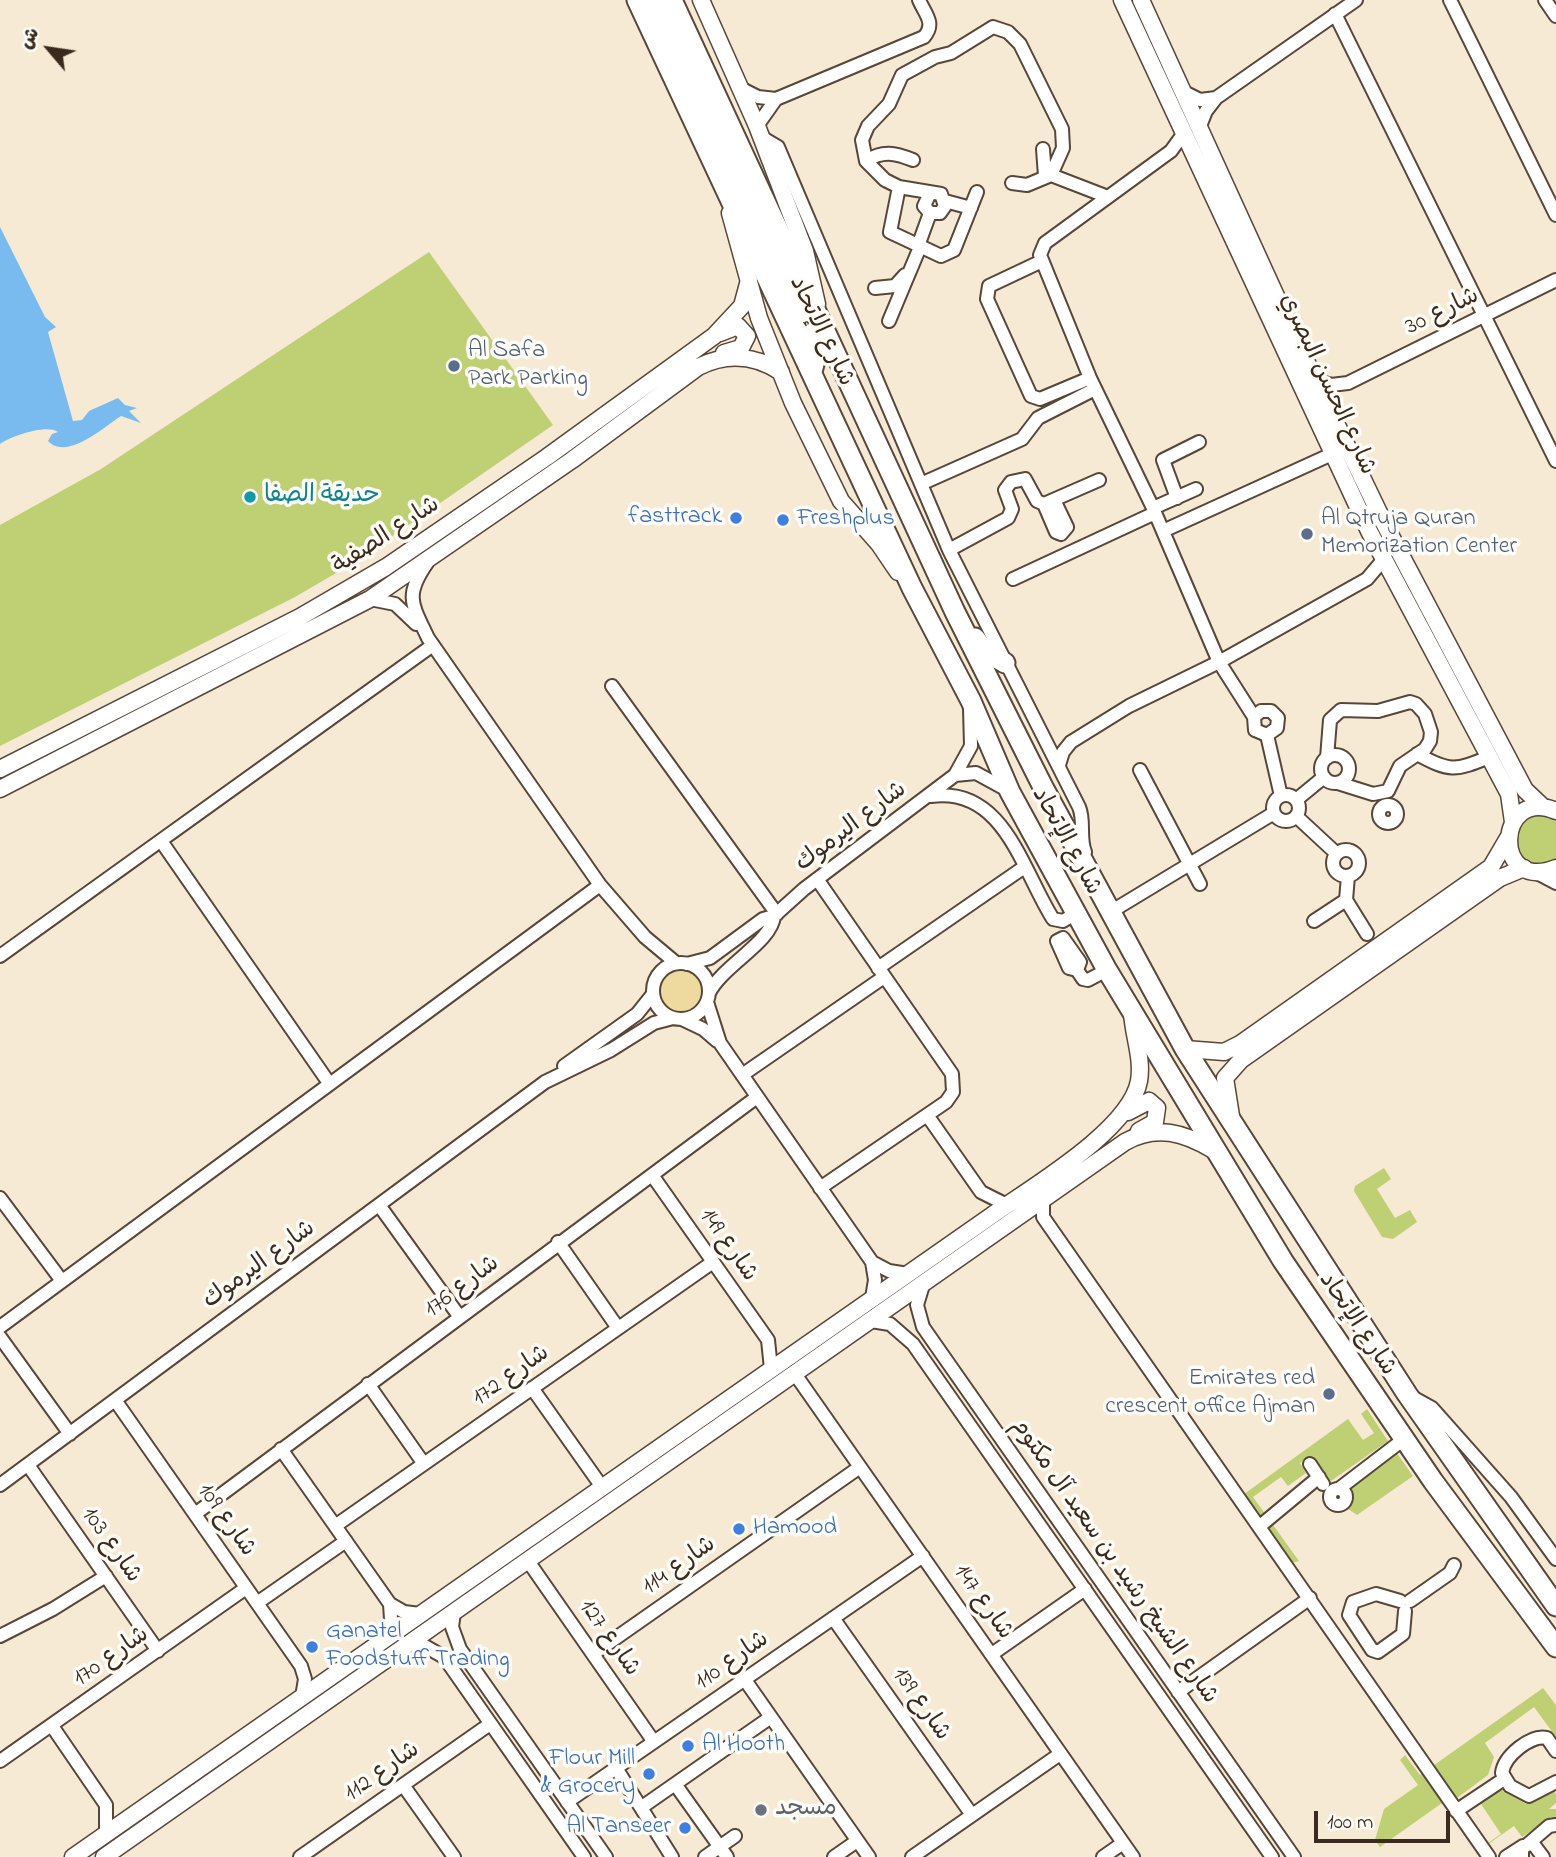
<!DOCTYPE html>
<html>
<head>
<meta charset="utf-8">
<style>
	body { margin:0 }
	#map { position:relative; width:1556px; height:1857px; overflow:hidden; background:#f6ead5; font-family:"Indie Flower","Playpen Sans Arabic",sans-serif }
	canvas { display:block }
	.north { position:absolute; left:14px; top:14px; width:70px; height:70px; -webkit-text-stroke:5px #fdfcf7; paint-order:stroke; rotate:299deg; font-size:19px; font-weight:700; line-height:28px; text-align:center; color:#3b2a1e }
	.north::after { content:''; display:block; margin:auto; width:24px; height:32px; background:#3b2a1e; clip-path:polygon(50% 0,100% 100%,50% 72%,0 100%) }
	.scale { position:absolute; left:1314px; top:1811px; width:136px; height:32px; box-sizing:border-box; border:4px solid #3b2a1e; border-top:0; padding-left:9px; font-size:21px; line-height:24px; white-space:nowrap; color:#3b2a1e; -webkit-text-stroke:5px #fdfcf7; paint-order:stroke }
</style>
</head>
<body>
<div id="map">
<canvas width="1556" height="1857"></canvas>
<div class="north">ش</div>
<div class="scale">100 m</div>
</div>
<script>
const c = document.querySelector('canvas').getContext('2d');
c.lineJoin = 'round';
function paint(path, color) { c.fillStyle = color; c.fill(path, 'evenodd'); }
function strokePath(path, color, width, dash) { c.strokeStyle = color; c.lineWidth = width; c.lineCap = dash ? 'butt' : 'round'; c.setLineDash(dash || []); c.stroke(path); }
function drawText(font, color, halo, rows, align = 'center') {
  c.font = font + ' "Indie Flower","Playpen Sans Arabic",sans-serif'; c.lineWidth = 7; c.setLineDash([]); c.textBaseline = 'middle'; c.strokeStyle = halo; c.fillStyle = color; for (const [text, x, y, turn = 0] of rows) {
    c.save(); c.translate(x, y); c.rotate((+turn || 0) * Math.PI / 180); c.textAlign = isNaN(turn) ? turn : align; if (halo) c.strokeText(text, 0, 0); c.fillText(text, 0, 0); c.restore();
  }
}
const green = new Path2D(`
	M429,252L553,425L355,562L295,597L0,746V525L101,469Z
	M1531,813L1549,815L1556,821V859L1546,866L1520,863L1511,830Z
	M1384,1168L1391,1179L1377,1189L1395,1218L1410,1210L1417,1222L1393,1239L1382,1237L1354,1191L1355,1186Z
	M1367,1409L1388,1441L1331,1481L1324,1480L1308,1457L1300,1463L1306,1473L1288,1486L1281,1477L1253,1497L1299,1561L1287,1564L1240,1497L1348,1419L1363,1440L1374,1433L1361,1414Z
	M1394,1449L1413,1476L1357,1515L1345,1507L1348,1496L1343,1485Z
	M1543,1688L1556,1705V1737L1534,1707L1485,1743L1494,1757L1488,1775L1457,1798L1488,1843L1501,1834L1477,1798L1494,1785L1526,1804L1551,1787L1556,1794V1803L1549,1809H1556V1824L1551,1817L1522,1837L1514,1826L1484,1847L1449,1798L1380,1847L1375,1840L1384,1809L1418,1785L1400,1760L1405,1755L1420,1775Z`);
const sand = new Path2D(`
	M657 990a22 22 0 1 1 44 0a22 22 0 1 1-44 0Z`);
const water = new Path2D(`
	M0,227L45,317L56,327L48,332L73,421L82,420L89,411L118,398L125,405L137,408L129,411L141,423L121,416C104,427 67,461 48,441L52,434L58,432C46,424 12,436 0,444Z`);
const minor = new Path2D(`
	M1450,0L1556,215
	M1545,0L1556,16
	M1335,14L1556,461
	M742,89L758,97L776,99L924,37C936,23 925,14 919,0
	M1184,92L1200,100L1216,98
	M757,126L776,99
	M1200,126L1206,111L1216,98L1356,0
	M1184,133L1171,151L1045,243L1040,255L1090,378L1153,508L1219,662L1254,717L1255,730L1267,735L1277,728L1278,718L1271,711H1261L1254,717
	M761,137L778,147L949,550L1079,807C1085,821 1079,837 1085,852
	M1043,149L1045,176
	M866,161C883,150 895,153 913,160
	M1012,183L1027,185L1051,175L1108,197
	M899,187L890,232L941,256L954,250L977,192
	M930,193L924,206L930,213H940L945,206L941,194L899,187L885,180L866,161L862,140L868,126L889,104L902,75L935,57L951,53L993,27L1008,32L1020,44L1062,129L1063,148L1051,175
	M945,201L971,208
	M918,246L930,213
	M1042,261L989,286L987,299L1031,396L1040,399L1090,378
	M875,288L895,286L905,275
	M889,321L920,247
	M1315,380L1331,385L1348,383L1556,280
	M923,483L1022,439L1038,418L1095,389
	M1177,498L1163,460L1199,442
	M1044,504L1056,532L1061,534L1067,527L1054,500
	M1153,508L1196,489
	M1163,531L1332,454
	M949,550L1008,518L1012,509L1005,490L1011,482L1025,479L1037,501L1044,504L1099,480
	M427,563C404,596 412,604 428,638L600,885L645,937L676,963
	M1013,579L1155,513
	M370,599L395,604L416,624
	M612,686L777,914
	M1267,735L1281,796
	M1417,754C1450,772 1455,771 1489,757
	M1321 769a14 14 0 1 1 28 0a14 14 0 1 1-28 0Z
	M1327,758L1330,720L1341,710L1378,711L1410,702L1416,704L1425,714L1431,732L1430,741L1425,749L1400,766L1388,791L1373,794L1338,783
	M1059,765L1063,752L1071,742L1129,706L1219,662L1367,579L1384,559
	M1140,770L1200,884
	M955,775L976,773L1009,791
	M1273 808a13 13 0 1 1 26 0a13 13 0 1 1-26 0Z
	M931,796C1004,786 1022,870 1053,919L1063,921L1076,913
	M1296,800L1324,777
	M1379 814a9 9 0 1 1 18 0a9 9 0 1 1-18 0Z
	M1296,816L1337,854
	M161,841L329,1083
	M1333 863a13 13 0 1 1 26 0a13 13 0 1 1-26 0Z
	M1537,873L1556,883
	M1348,876L1346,900L1367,934
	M817,879L952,1074L953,1092L946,1102L820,1188
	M1112,911L1274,813
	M1314,921L1346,900
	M1063,938L1080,962L1077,970L1069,968L1057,941Z
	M0,956L433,645
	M653 991a28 28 0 1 1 56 0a28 28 0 1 1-56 0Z
	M687,964L710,958L763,919L774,916L804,889L955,775L971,746L970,708
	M878,968L1023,868
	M1077,970L1083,979L1088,980L1107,970
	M709,993C722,966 772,942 774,916
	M707,1002L720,1043L872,1262L875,1280L872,1298
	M682,1019L703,1029L717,1041
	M564,1066L637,1014L653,994
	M742,1075L884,977
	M927,1115L981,1192L1007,1205
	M652,1175L768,1340L771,1369
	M0,1198L62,1281
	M1043,1199V1217L1489,1857
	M379,1205L459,1316
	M558,1242L618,1328
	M872,1262L889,1271L908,1274
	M923,1285L917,1305L923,1327L1294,1857
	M871,1321L890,1324L913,1344L1272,1857
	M0,1327L600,885
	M0,1337L70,1434
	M795,1374L1133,1857
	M368,1384L424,1464
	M532,1388L602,1487
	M1414,1398L1432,1408L1511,1497L1556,1559
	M115,1400L301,1666L305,1679L302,1697
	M281,1449L390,1604L392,1634
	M1310,1464L1323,1484
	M28,1465L158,1651
	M0,1485L545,1082L611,1050L654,1023L673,1018
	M1340,1488L1404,1439
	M1330 1497a8 8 0 1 1 16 0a8 8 0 1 1-16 0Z
	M195,1514L757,1097
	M335,1526L713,1262
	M1260,1526L1319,1477
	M528,1561L654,1742
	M1400,1601L1376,1594L1353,1602L1349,1615L1372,1650L1378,1652L1403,1634L1405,1611
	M1410,1601L1450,1573L1454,1565
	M257,1603L346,1541
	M390,1604L404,1612L420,1614
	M454,1612L452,1627L460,1649L606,1857
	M833,1618L972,1815
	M0,1636L53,1609L106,1576
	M407,1645H423L444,1657L584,1857
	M593,1654L860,1467
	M992,1654L1085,1589
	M745,1680L869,1857
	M1178,1692L1310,1598
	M52,1726L106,1805V1834
	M1556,1751L1547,1738C1531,1734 1504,1756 1502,1773L1510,1786L1529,1796L1556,1782
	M0,1761L246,1588
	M616,1768L672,1857
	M675,1784L727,1857
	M403,1785L454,1857
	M567,1802L923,1556
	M642,1807L771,1717
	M1456,1811L1504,1779
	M1528,1844L1549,1826L1556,1825
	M300,1857L490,1724
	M705,1857L735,1836
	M834,1857L857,1841
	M912,1857L1060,1754
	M1103,1857L1123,1843
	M1506,1857L1523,1846
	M1522,1857V1849L1528,1844L1534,1845L1543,1857`);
const major = new Path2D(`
	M701,0L757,126L805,251L817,304
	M1122,0L1369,531L1509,794L1513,822
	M1141,0L1297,342L1384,523L1525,790L1543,807
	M730,213L759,318L793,403L841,501L879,544L898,572
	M720,333L738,326L747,336L741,348L724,353
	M0,769L300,617L386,567L547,457L714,336L742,306L749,280
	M0,789L370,599L572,460L698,367C726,353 755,355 781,372
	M1556,811C1496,785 1491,894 1556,868
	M1185,1049L1224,1052L1240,1044L1491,867L1508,838
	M1128,1112L1149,1101L1157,1108L1155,1122L1139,1131
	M1231,1116L1225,1078L1241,1060L1500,878L1524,868
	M73,1857L991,1216C1032,1187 1130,1130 1139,1081C1143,1058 1133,1035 1132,1012
	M104,1857L1125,1142C1156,1124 1185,1133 1213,1150`);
const highway = new Path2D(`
	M637,0L912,588L971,701L1010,792L1107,970L1283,1261L1433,1481L1556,1647
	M654,0L809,324L816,356L812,372
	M672,0L955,612L1043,787L1185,1049L1407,1394L1556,1606
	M975,638L985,651L1005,663`);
const markers = [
	[454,366,7,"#5c6f8a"],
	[250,497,7,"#0f9aa8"],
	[736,518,7,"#3f7fe0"],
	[783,520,7,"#3f7fe0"],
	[1307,534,7,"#5c6f8a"],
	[1329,1394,7,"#5c6f8a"],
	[739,1529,7,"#3f7fe0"],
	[312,1647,7,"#3f7fe0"],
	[688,1746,7,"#3f7fe0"],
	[649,1774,7,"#3f7fe0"],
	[761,1810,7,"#6b7280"],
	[685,1828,7,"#3f7fe0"]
];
const streetNames = [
	["شارع 30",1443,313,-26],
	["شارع الإتحاد",820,332,64],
	["شارع الحسن البصري",1326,385,65],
	["شارع الصفية",387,537,-33],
	["شارع اليرموك",852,828,-37],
	["شارع الإتحاد",1065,842,61],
	["شارع 149",727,1246,55],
	["شارع اليرموك",260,1266,-36],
	["شارع 176",463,1288,-37],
	["شارع الإتحاد",1356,1325,56],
	["شارع 172",512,1377,-35],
	["شارع 109",225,1521,55],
	["شارع 103",110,1546,55],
	["شارع الشيخ رشيد بن سعيد آل مكتوم",1113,1562,55],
	["شارع 114",680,1567,-35],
	["شارع 147",982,1603,55],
	["شارع 127",608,1639,55],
	["شارع 170",112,1658,-35],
	["شارع 110",733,1662,-35],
	["شارع 139",920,1705,55],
	["شارع 112",383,1773,-35]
];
const serviceNames = [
	["Al Safa",468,352],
	["Park Parking",468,380],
	["Al Qtruja Quran",1321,520],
	["Memorization Center",1321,548],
	["Emirates red",1315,1380,"right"],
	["crescent office Ajman",1315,1408,"right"]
];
const cultureNames = [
	["حديقة الصفا",264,497]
];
const shopNames = [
	["fasttrack",722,518,"right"],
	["Freshplus",797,520],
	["Hamood",753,1529],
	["Ganatel",326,1633],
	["Foodstuff Trading",326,1661],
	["Al Hooth",702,1746],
	["Flour Mill",635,1760,"right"],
	["& Grocery",635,1788,"right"],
	["Al Tanseer",671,1828,"right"]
];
const worshipNames = [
	["مسجد",775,1810]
];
paint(green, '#bed073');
paint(sand, '#eeda9e');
paint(water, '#79bbef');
strokePath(minor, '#574739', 16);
strokePath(major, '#574739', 19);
strokePath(highway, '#574739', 23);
strokePath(minor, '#fff', 12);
strokePath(major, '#fff', 16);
strokePath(highway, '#fff', 19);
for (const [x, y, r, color] of markers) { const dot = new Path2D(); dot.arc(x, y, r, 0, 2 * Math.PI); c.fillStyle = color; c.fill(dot); strokePath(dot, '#fdfcf7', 2.5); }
drawText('24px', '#3b2a1e', '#fdfcf7', streetNames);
drawText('24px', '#4e5e75', '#fdfcf7', serviceNames, 'left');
drawText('24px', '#0d838f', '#fdfcf7', cultureNames, 'left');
drawText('24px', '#366cbe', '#fdfcf7', shopNames, 'left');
drawText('24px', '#5b616d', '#fdfcf7', worshipNames, 'left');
</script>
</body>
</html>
